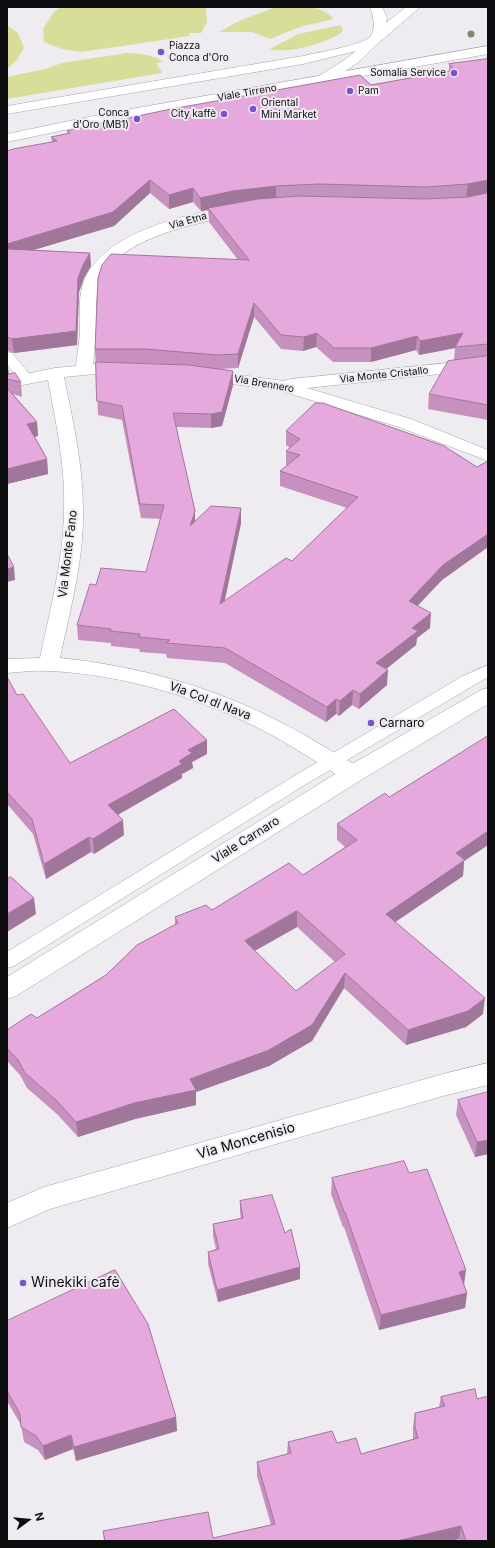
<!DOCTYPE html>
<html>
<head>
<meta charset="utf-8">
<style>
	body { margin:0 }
	#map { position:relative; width:495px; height:1548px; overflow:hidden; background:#efecf1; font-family:Inter,sans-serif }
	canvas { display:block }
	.frame { position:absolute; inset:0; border:8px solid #0d0c0e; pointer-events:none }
	.north { position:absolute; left:8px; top:1500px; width:40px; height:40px; -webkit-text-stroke:3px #efecf1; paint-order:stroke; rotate:74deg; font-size:11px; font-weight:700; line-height:16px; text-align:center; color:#0d0c0e }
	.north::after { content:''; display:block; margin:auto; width:14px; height:18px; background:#0d0c0e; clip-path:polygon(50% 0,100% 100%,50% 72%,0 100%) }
</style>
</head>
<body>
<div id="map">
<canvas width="495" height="1548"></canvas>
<div class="frame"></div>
<div class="north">N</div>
</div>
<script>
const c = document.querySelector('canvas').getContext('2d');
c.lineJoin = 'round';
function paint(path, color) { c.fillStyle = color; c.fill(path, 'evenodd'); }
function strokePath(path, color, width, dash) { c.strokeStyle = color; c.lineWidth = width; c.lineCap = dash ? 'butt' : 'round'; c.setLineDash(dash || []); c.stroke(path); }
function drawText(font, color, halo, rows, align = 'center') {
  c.font = font + ' Inter,sans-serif'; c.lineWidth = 4; c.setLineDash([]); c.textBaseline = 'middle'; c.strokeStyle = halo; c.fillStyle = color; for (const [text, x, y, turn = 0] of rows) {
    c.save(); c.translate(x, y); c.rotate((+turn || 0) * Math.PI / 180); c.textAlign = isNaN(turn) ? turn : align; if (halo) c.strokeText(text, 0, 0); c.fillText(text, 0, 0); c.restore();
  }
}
const green = new Path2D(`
	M61,7H206L207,22L201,33H189L190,36L81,52L62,49L44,42L43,29L54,12Z
	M276,7C297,7 319,3 334,19L300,27L270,39L252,32H219L239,21Z
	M7,25L18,33L24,48L17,60L7,69Z
	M341,25L343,31C331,42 286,55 270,49L298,34Z
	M127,53C141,54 152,54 163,62L156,63L162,73L7,99V77L45,69L62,63Z`);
const service = new Path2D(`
	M7,352L12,353L31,376L33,379L31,382H21L7,364Z
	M488,665V677L303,786L14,966L7,968V952L291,778L461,677Z`);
const minor = new Path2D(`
	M237,205L242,207L245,210L242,213C200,224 118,235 100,283C94,298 97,315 96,331C96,342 94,353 93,364L105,365L108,369L105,373L64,377C73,421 83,465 83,510C84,560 70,610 60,658C139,666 214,687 284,724C310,737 335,754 361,768L364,774L361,780L353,782L345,780C320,764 295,748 270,734C204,699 124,674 49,671C35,670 21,672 7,673V659L40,658C50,610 63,562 64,513C66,468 56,423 48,380L7,388V378L55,368L76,366C77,355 79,344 80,333C80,317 78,300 83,284C101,231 189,214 237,205Z
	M488,359V369L307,388L411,419L488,450V461L399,427L278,390L203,380L197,379L194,375L197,371L203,370L284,381L291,379Z
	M488,1063V1085L443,1096L50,1209L7,1228V1203L44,1187L443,1074Z`);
const tertiary = new Path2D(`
	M370,7H382L387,18L386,23L406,7H420L375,46L359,62L327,83L322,84L317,83L315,80L317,77L343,61L356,51L303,64L7,114V106L303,56C316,53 362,45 370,37C377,29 373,16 370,7Z
	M488,688V704L361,780L16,996L7,999V977L345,768L481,690Z`);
const secondary = new Path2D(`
	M488,46V54L103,122L7,142V134L103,114Z`);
const trees = [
	[471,34]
];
const wall = new Path2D(`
	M488,59V420L428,409L429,394L454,360L455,348L419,355L416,350L371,362H333L316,347L303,351L281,349L254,317L238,368L220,369L233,371V385L222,426L211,428L176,427L195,511V522L241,508V523L224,602L292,561L347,508L280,486V471L287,466L286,465V451L290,448L286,445V431L477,467L488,461V547L442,580L417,606L430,628L417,638L416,645L386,669L387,685L359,709L352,705L339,716L336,714L326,722L225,663L167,658L166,654L140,652L139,649L111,646V643L78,640L77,625L96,585L146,572L161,519L141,518L122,420L98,415L95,349L238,260L209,222L208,210L201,211L193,202L169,209L150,193L114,226L33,250L90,253L91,266L84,278L79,292L77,345L14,353L7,351V151L52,142L51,137L68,134L67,131L371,85L449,71V64ZM125,363H146L161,364Z
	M7,361L9,374L21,382L22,397L13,394L37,422L38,436L35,437L47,459L48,474L7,484Z
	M7,677L17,695L70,763L207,740V754L192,762L193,768L182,774V778L118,815L124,835L94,854L91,852L46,879L33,834L7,804Z
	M488,736V845L464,861L463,876L395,922L483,1014L466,1027L406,1045L344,988L312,1041L269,1066L196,1092V1105L135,1119L78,1137L58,1115L27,1088L20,1075L7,1061V1030L37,1018L106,975L175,925V917L212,910L303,875L345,847L337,840V824L389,797ZM297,927L335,962L296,991L255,951Z
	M458,1100L488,1154L475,1157L456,1115Z
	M409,1173L464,1284L467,1293L465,1308L379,1330L344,1227H343L331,1194L332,1178Z
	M240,1201L300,1279L218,1302L208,1264V1252L216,1249L213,1236V1224L241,1219L240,1213Z
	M7,1321L176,1417L177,1431L76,1461L73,1449L45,1460L38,1450L24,1442L21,1425L7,1401Z
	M475,1389L488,1541H459V1539L452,1541H104L103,1531L213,1538L271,1525L257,1476V1462L287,1454L288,1442L337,1443L361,1454L413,1439V1427L415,1413L439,1407L441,1397Z`);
const shadedWall = new Path2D(`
	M150,180V193L114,226L7,258V244Z
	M488,180V194L466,197L468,184Z
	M276,186V199L208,208V210L201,211L200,198L233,191Z
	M193,188V202L169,209V195Z
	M90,253L91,266L84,278L79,292L77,345L14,353L12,339L78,278L83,265Z
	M254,303V317L238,368V354Z
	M317,333L316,347L303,351L304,337Z
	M463,333L455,347V348L419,355L420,341Z
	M417,336L416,350L371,362V348Z
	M7,362L9,376L7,377Z
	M233,371V385L222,426L211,428V414Z
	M37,422L38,436L29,438L27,424Z
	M47,459L48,474L7,484V469Z
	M241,508V523L221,619L220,604Z
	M195,511V525L190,526Z
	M488,534V547L442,580L408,616L409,601L443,565Z
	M14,567L15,580L7,582V569Z
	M431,613L430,628L417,638L416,645L375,678L376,663L412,628Z
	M388,670L387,685L359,709L360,694Z
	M353,690L352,705L339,716L340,701Z
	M336,699V714L326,722L327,707Z
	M207,740V754L192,762L193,768L182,774V778L110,819L108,805L179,761L188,750Z
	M123,820L124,835L94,854L93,839Z
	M488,831V845L464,861L463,876L385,929L386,914L456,853Z
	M89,837L91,852L46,879L44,864Z
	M34,898L36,914L7,932V914Z
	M297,911V927L245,956V941Z
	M345,973L344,988L312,1041L269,1066L196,1092V1105L135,1119L78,1137L76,1122L190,1079Z
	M485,998L483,1014L466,1027L406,1045L408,1030Z
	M488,1140V1154L475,1157L477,1142Z
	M300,1267V1279L218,1302L217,1290Z
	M466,1270L464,1285L459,1272Z
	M467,1293L465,1308L379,1330L381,1315Z
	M176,1417L177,1431L76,1461L74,1447Z
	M71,1435L73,1449L45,1460L43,1446Z
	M461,1526L459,1539L452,1541H397Z`);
const building = new Path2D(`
	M488,59V180L468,184L426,187L319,184L276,186L233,191L200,198L193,188L169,195L150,180L113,212L7,244V151L13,149L57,141L51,137L70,133L67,131L166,110L360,75L371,85L455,70L449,64Z
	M488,193V344L455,347L463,333L420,341L417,336L371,348H334L317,333L304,337L281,335L254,303L238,354L217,355L145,349H95L98,278L102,265L111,254L249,260L208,208L258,199L299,196L425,199L468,197Z
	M7,249L90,253L83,265L78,278L76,331L12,339L7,337Z
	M488,356V405L429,394L448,361Z
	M96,362L189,365L233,371L222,412L211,414L173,413L195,511L190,526L211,506L241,508L220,604L286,558L292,561L358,497L280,471L300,455L286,451L300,439L286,431L315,403H323L444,446L477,467L488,461V534L443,565L409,601L431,613L412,628L418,631L376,663L388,670L360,694L353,690L340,701L336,699L327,707L225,648L166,643L170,640L139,637L140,634L110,631L111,629L77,625L90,584L96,585L101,568L146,572L164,505L140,504L122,406L97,401Z
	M15,373L21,382L7,379V375Z
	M7,388L37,422L27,424L47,459L7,469Z
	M7,554L14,567L7,569Z
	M7,677L17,695L23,694L70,763L174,709L207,740L188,750L192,753L179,761L182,764L108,805L123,820L93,839L89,837L44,864L32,819L7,792Z
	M488,736V831L456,853L465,860L386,914L485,998L468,1011L408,1030L345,973L312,1025L269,1050L190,1079L196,1090L134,1103L76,1122L56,1100L25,1073L18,1060L7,1048V1030L31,1014L37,1018L106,975L137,945L178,923L175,917L206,905L212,910L289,863L303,875L357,840L337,824L385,793L389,797ZM297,911L345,954L296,991L245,941Z
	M11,877L34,898L7,914V879Z
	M488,1092V1140L477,1142L458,1100Z
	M404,1161L409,1173L427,1169L466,1270L459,1272L467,1293L381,1315L345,1212H344L332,1178Z
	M272,1195L285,1233L291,1229L300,1267L217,1290L208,1252L219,1249L213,1224L243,1218L240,1201Z
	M115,1270L148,1324L176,1417L74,1447L71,1435L43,1446L36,1436L21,1427L20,1414L7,1391V1321Z
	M475,1389L477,1399L488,1396V1541H466L461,1526L397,1541H105L103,1531L208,1512L213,1538L275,1524L257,1462L291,1453L288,1442L332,1431L337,1443L356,1438L361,1454L418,1438L415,1427V1413L445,1406L441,1397Z`);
const markers = [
	[161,52,4,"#7754ce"],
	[454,73,4,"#7754ce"],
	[350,91,4,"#7754ce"],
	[253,109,4,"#7754ce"],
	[224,114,4,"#7754ce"],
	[137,119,4,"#7754ce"],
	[371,723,4,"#7754ce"],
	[23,1283,4,"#7754ce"]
];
const farPoinames = [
	["Piazza",169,46],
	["Conca d'Oro",169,58],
	["Somalia Service",446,73,"right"],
	["Pam",358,91],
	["Oriental",261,103],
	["Mini Market",261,115],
	["Conca",129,113,"right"],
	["d'Oro (MB1)",129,125,"right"],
	["City kaffè",216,114,"right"]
];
const farStreetnames = [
	["Viale Tirreno",247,93,-10],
	["Via Etna",188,221,-16],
	["Via Monte Cristallo",384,375,-6],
	["Via Brennero",264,384,10]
];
const streetNames = [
	["Via Monte Fano",68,554,-83],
	["Via Col di Nava",210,701,21],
	["Viale Carnaro",246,840,-32]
];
const poiNames = [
	["Carnaro",379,723]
];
const nearStreetnames = [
	["Via Moncenisio",246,1141,-16]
];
const nearPoinames = [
	["Winekiki cafè",31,1283]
];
paint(green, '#d8dd99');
strokePath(service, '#a6a3a8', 1);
strokePath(minor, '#a6a3a8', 1);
strokePath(tertiary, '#a6a3a8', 1);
strokePath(secondary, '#a6a3a8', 1);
paint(service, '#fff');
paint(minor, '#fff');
paint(tertiary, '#fff');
paint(secondary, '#fff');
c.fillStyle = '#868675';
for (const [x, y] of trees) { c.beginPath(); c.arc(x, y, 3.5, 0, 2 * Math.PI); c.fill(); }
paint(wall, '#c691bf');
paint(shadedWall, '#a1769b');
paint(building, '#e6a9de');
strokePath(building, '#a1769b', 1);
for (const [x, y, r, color] of markers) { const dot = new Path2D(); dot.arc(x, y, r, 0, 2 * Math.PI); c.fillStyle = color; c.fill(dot); strokePath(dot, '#efecf1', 1.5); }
drawText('10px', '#0d0c0e', '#efecf1', farPoinames, 'left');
drawText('10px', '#0d0c0e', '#efecf1', farStreetnames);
drawText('12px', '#0d0c0e', '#efecf1', streetNames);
drawText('12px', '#0d0c0e', '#efecf1', poiNames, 'left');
drawText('14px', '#0d0c0e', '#efecf1', nearStreetnames);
drawText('14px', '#0d0c0e', '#efecf1', nearPoinames, 'left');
</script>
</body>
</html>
